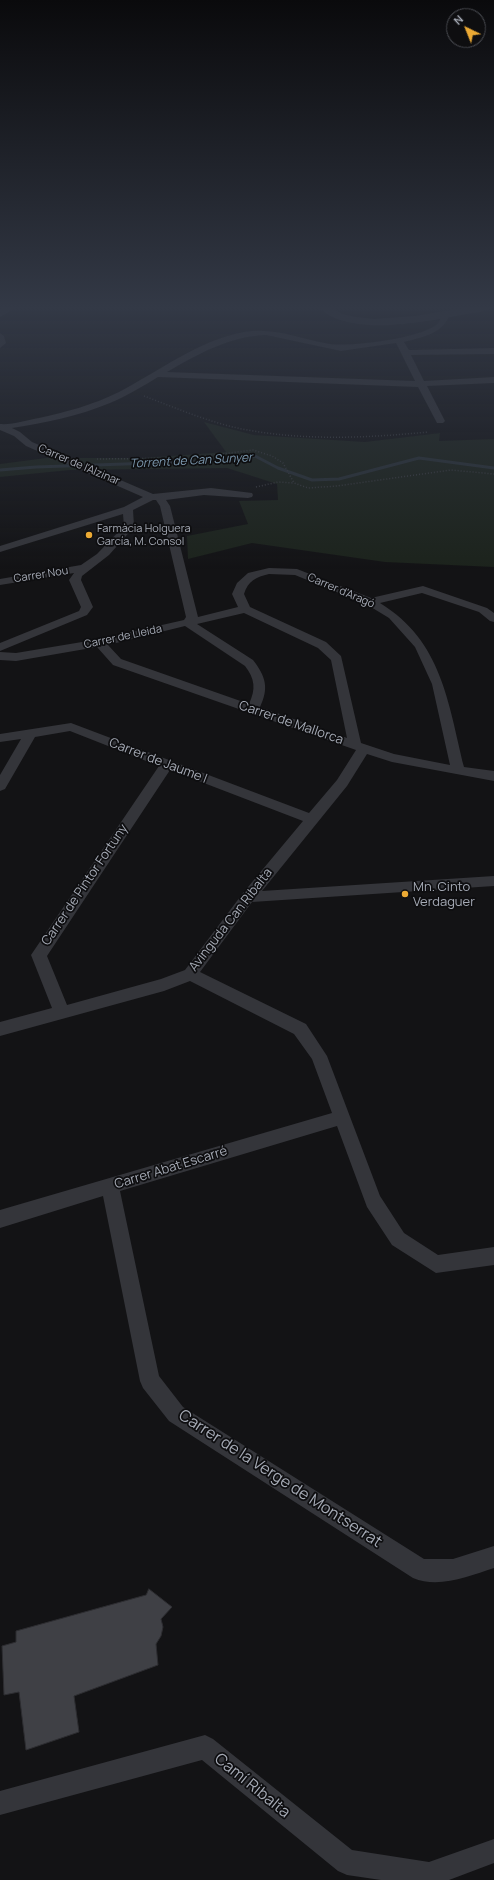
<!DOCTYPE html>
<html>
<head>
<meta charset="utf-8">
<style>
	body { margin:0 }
	#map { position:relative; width:494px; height:1880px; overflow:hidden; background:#131315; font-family:Manrope,sans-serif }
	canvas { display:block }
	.north { position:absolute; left:446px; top:8px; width:40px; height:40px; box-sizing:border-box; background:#0e0e10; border:1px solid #4a4c52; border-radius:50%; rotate:317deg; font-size:11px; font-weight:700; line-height:16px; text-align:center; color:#a5aab5 }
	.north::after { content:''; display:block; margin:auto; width:14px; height:18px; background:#ecaa34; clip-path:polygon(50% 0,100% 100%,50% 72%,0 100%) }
</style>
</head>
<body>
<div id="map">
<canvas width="494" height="1880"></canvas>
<div class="north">N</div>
</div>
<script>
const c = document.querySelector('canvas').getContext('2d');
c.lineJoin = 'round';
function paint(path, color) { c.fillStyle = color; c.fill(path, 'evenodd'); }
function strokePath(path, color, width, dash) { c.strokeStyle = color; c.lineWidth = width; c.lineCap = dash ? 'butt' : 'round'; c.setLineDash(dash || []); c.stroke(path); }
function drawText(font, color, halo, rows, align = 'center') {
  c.font = font + ' Manrope,sans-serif'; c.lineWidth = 3.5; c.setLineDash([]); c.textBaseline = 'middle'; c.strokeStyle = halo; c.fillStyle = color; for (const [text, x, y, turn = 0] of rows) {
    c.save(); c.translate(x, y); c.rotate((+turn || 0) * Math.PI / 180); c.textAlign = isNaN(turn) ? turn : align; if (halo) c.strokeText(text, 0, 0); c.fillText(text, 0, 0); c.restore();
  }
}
const green = new Path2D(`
	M204,422L254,435L365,442L440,433L439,441L494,439V567L385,562L252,543L188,559L187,536L248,524L239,501L278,500L277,484L227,468L70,470L0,477V464L46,458H143L226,452Z`);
const stream = new Path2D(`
	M0,470L36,467L213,461L255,456L278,468L312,480L339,479L419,458L494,468`);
const building = new Path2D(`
	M149,1589L172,1607L161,1619L163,1627L161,1636L156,1644L158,1665L74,1696L79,1732L26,1750L19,1692L4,1695L2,1646L16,1642V1631L146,1595Z`);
const path = new Path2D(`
	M144,396C176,408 208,422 242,429C304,441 366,438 428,432
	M97,459L190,458L253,450L272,456L283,463L294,483L308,488L337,486L451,470L494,474
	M256,487L278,482L294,483`);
const minor = new Path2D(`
	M443,312L450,314C443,334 423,337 404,342L409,350L494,348V354L411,355L424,381L494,377V383L427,386L445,421L443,423H437L418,387L158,377C143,386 127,396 110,403C79,416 45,423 12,428L20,432L32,442L153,494L211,488L252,493L253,495L252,497L248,498L204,495L166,500L170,506L198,617L238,607L232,594L237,583L248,573L269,568L297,569L371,598L423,586L487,608L494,613V622L490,621L479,612L422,593L380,603C442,641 448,702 464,767L494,771V781L392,762L367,754L347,786L262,891L494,876V886L252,902L200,972L306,1024L327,1056L380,1196L404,1233L438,1255L494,1247V1265L436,1273L392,1245L367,1207L337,1126L120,1191L159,1376L183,1407L424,1559H453L494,1546V1568C469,1576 439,1589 413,1578L169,1421L143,1388L140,1381L103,1196L0,1228V1210L332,1113L312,1059L294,1034L190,981L164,991L0,1036V1022L52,1008L31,955L159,766L70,731L35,737L5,789L0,791V775L21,739L0,742V734L71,723L309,813L337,780L356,750L113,665L97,647L16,661L0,660V652L16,653L100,639L184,620L186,617L160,506L156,500H153L133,510L134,526L133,528L109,555L82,576L81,580L93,607L87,615L0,651V643L79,611L81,607L69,580L74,573L0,585V579L81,565L97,554L124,526L123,514L0,552V546L124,507L143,497L26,446L14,436L0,430V424C12,425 27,420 39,418C66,412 93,405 119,392C159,371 199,340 244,332C275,327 300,339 330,344C350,347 425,338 438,323C441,320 441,315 443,312ZM266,335L341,351L396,343L415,381L167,372C198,354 230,336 266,335ZM269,574L295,575L366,604L389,618L415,647L432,684L450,765L394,754L361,743L341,656L326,642L250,607L244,594C248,581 256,577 269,574ZM244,613L318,648L331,660L347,738L260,707C269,688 266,677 253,660L197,624ZM185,626L245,666C255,679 256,689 249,704L121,659L108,645ZM170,770L303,821L243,893L185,970L161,979L67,1005L47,956Z
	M0,333L4,336L6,343L0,348Z
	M205,1735L213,1739L352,1850L429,1862L494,1839V1863L449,1880H381L347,1875L338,1871L202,1760L0,1815V1791Z`);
const tertiary = new Path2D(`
	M6,306H19L0,317V310Z
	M318,306H329L342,314L356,317L374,319L415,316L475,306L494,307C485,312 472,313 461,315C426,322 345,338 318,306Z`);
const markers = [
	[89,535,4,"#ecaa34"],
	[405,894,4,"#ecaa34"]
];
const farStreetnames = [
	["Carrer de l'Alzinar",79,465,23],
	["Carrer Nou",41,575,-9],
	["Carrer d'Aragó",341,591,23],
	["Carrer de Lleida",123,637,-12]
];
const farPoinames = [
	["Farmàcia Holguera",97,529],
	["García, M. Consol",97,542]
];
const farWaternames = [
	["Torrent de Can Sunyer",191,461,-3]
];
const streetNames = [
	["Carrer de Mallorca",291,723,19],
	["Carrer de Jaume I",158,761,21],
	["Carrer de Pintor Fortuny",85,885,-56],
	["Avinguda Can Ribalta",231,920,-52],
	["Carrer Abat Escarré",171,1168,-17]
];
const poiNames = [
	["Mn. Cinto",413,887],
	["Verdaguer",413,902]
];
const nearStreetnames = [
	["Carrer de la Verge de Montserrat",280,1479,33],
	["Camí Ribalta",252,1786,39]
];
paint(green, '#1c231c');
strokePath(stream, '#2a3238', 3);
paint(building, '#3f4045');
strokePath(building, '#2d2d31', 1);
strokePath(path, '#3a3c41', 1.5, [1, 2]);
paint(minor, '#34353a');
paint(tertiary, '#34353a');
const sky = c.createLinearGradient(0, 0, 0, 570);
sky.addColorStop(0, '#0a0a0c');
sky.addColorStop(0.54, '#333946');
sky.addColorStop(1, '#33394600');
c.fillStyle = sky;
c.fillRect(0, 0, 494, 570);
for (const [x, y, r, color] of markers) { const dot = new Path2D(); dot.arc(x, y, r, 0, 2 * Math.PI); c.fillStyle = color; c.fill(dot); strokePath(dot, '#0e0e10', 1.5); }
drawText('11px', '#a5aab5', '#0e0e10', farStreetnames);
drawText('11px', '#a5aab5', '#0e0e10', farPoinames, 'left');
drawText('italic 12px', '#7d99af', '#0e0e10', farWaternames);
drawText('13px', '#a5aab5', '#0e0e10', streetNames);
drawText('13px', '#a5aab5', '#0e0e10', poiNames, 'left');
drawText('16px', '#a5aab5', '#0e0e10', nearStreetnames);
</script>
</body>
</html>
